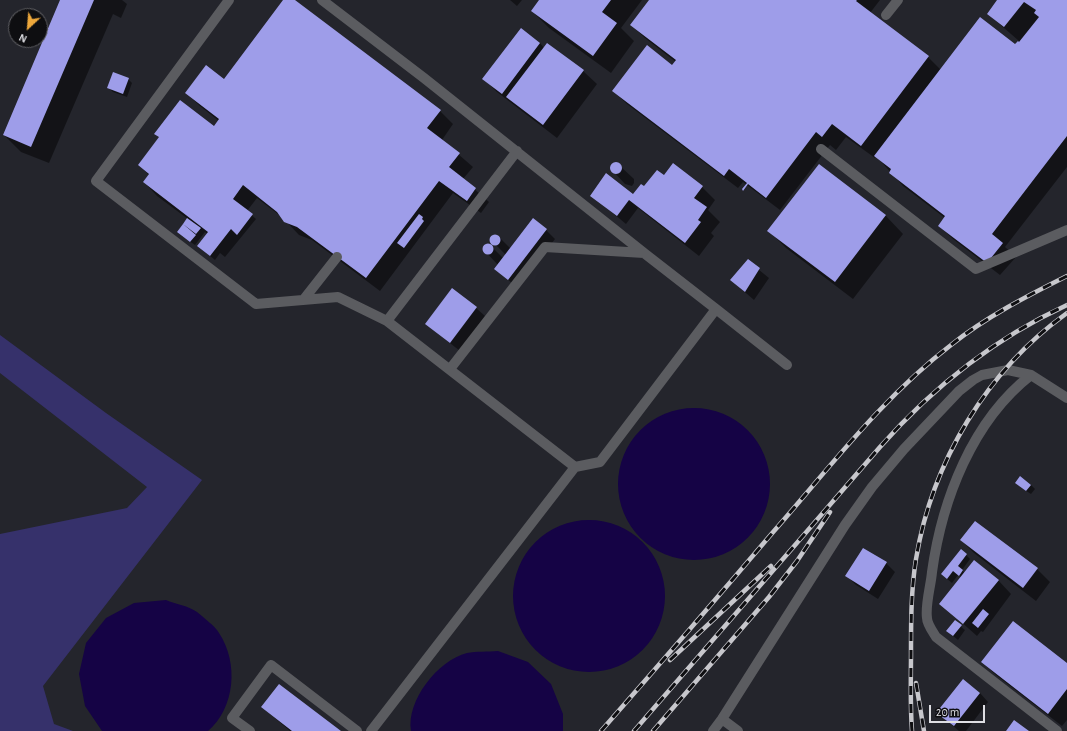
<!DOCTYPE html>
<html>
<head>
<meta charset="utf-8">
<style>
	body { margin:0 }
	#map { position:relative; width:1067px; height:731px; overflow:hidden; background:#24252c; font-family:"Alegreya Sans",sans-serif }
	canvas { display:block }
	.north { position:absolute; left:8px; top:8px; width:40px; height:40px; box-sizing:border-box; background:#0e0e11; border:1px solid #616165; border-radius:50%; rotate:206deg; font-size:11px; font-weight:700; line-height:16px; text-align:center; color:#dedee3 }
	.north::after { content:''; display:block; margin:auto; width:14px; height:18px; background:#eea83c; clip-path:polygon(50% 0,100% 100%,50% 72%,0 100%) }
	.scale { position:absolute; left:929px; top:705px; width:56px; height:18px; box-sizing:border-box; border:2px solid #dedee3; border-top:0; padding-left:5px; font-size:12px; line-height:14px; white-space:nowrap; color:#dedee3; -webkit-text-stroke:3px #0e0e11; paint-order:stroke }
</style>
</head>
<body>
<div id="map">
<canvas width="1067" height="731"></canvas>
<div class="north">N</div>
<div class="scale">20 m</div>
</div>
<script>
const c = document.querySelector('canvas').getContext('2d');
c.lineJoin = 'round';
function paint(path, color) { c.fillStyle = color; c.fill(path, 'evenodd'); }
function strokePath(path, color, width, dash) { c.strokeStyle = color; c.lineWidth = width; c.lineCap = dash ? 'butt' : 'round'; c.setLineDash(dash || []); c.stroke(path); }
const green = new Path2D(`
	M0,335L106,413L202,480L43,686L54,724L73,731H0V534L127,508L147,487L0,373Z`);
const water = new Path2D(`
	M618 484a76 76 0 1 1 152 0a76 76 0 1 1-152 0Z
	M513 596a76 76 0 1 1 152 0a76 76 0 1 1-152 0Z
	M166,600C175,604 189,606 197,612C204,618 215,626 219,633C239,663 235,708 208,731H102L85,706L79,674L86,643L106,618L134,603Z
	M498,651L528,662L551,684L563,714V731H411C406,701 438,660 467,653C476,651 488,652 498,651Z`);
const shadow = new Path2D(`
	M61,0H122L127,4L121,18L113,14L49,163L21,152L4,135Z
	M284,0H293L440,111L453,124L442,140L473,167L463,179L489,202L481,213L453,193L380,291L312,240L299,235L283,218L257,198L247,211L256,219L225,257L220,253L215,260L203,250L208,234L205,232L195,245L182,236L178,232L188,219L157,196L144,182L149,175L139,165L214,127L219,121L200,106L186,93L224,80Z
	M510,0H522L517,6Z
	M540,0H642L621,28L634,41L611,73L549,28L532,11Z
	M650,0H880L870,13L928,57L941,70L1019,48L1016,44L1019,41L988,14L999,0H1067V167L1005,247L1016,257L1000,275L953,239L939,226L945,218L903,186L876,156L875,158L846,137L836,150L830,145L780,210L743,182L738,188L627,104L613,91L672,66L676,62L645,38L631,25Z
	M540,43L544,48L547,44L583,71L597,84L557,138L497,92L484,79Z
	M128,79L132,83L127,97L113,92L108,87Z
	M614,163L620,166L634,179V183L632,186L625,184L612,170L611,166Z
	M819,165L886,216L903,234L853,299L786,248L769,231Z
	M664,176L702,187L715,200L708,210L720,222L711,233L714,236L699,256L638,208L626,224L591,195H634Z
	M546,230L555,239L518,288L495,269L498,265L484,250L486,245L492,247L503,258L506,255L491,240L492,236H498L511,249Z
	M748,261L769,278L754,300L731,280Z
	M476,308L485,316L460,351L426,324Z
	M1031,485L1035,489L1031,494L1020,487Z
	M961,540L1037,569L1050,582L1036,601L974,553Z
	M966,555L970,559L962,570L965,574L998,580L1011,594L983,632L981,631L977,636L941,604L962,578L958,575L952,583L946,578Z
	M886,563L895,572L878,599L856,585L847,576Z
	M955,622L965,630L958,640L952,635Z
	M982,662L1067,664V720L1062,726L996,675Z
	M980,693L988,702L966,731H959L938,713Z
	M262,707L340,731H290Z`);
const building = new Path2D(`
	M60,0H94L31,147L3,135Z
	M283,0H295L441,110L427,128L460,153L449,167L476,188L467,201L439,181L366,278L297,227L284,222L277,212L243,185L233,199L253,214L237,235L231,229L210,256L197,246L208,232L143,182L149,174L138,165L159,137L154,134L180,100L214,126L219,119L185,93L206,65L224,79Z
	M539,0H611L602,12L617,23L593,56L531,11Z
	M649,0H857L856,1L929,56L861,146L832,124L822,137L816,132L766,198L748,184L743,191L742,189L747,183L729,169L724,176L612,91L647,45L672,65L676,60L630,25Z
	M997,0H1067V136L992,234L1003,243L987,263L938,226L945,216L889,173L891,169L874,156L980,17L1015,44L1018,41L1019,42L1039,17L1034,13L1036,10L1024,2L1004,27L987,14Z
	M521,28L540,43L502,94L482,79Z
	M547,43L584,70L543,125L506,97Z
	M113,72L129,78L123,94L107,88Z
	M610 168a6 6 0 1 1 12 0a6 6 0 1 1-12 0Z
	M673,163L703,186L694,198L707,207L698,220L701,222L685,243L629,200L617,216L590,196L606,173L633,194L641,184L644,186L657,170L664,175Z
	M819,164L886,215L835,282L767,231Z
	M419,214L423,217L422,219L424,221L404,248L397,243Z
	M187,218L201,228L196,234L183,224Z
	M533,218L547,229L508,280L494,269Z
	M183,224L196,235L190,242L177,232Z
	M489.5 240a5.5 5.5 0 1 1 11 0a5.5 5.5 0 1 1-11 0Z
	M482.5 249a5.5 5.5 0 1 1 11 0a5.5 5.5 0 1 1-11 0Z
	M748,259L760,268L745,292L730,280Z
	M452,288L477,307L450,343L425,324Z
	M1020,476L1031,485L1026,491L1015,483Z
	M975,521L1038,568L1023,588L960,540Z
	M863,548L887,562L869,591L845,576Z
	M961,549L967,554L958,566L963,570L959,576L953,571L947,579L941,574Z
	M974,560L999,580L963,624L939,604Z
	M983,609L989,614L978,628L972,623Z
	M955,620L962,625L953,636L946,631Z
	M1013,621L1067,663V689L1048,714L981,662Z
	M963,679L980,693L954,726L936,713Z
	M279,684L341,731H292L261,707Z
	M1014,720L1029,731H1006Z`);
const minor = new Path2D(`
	M229,0L96,181L256,304L338,297L387,321L575,467
	M322,0L424,78L644,253L545,247L450,369
	M886,15L898,0
	M821,149L976,269L1067,230
	M304,299L337,257
	M716,309L787,365
	M387,321L517,151
	M1031,375C972,421 942,500 932,572C931,585 925,605 927,618C927,624 933,632 936,637L1057,731
	M722,719L738,731
	M250,731L232,718L271,665L357,731
	M371,731L575,467L600,462L716,309L644,253
	M713,731L722,719L845,525L872,487L904,449L959,391L973,380L982,375L1008,370L1031,375L1067,398`);
const rail = new Path2D(`
	M670,660L771,566
	M916,683L924,731
	M601,731C659,665 717,598 774,531C830,467 883,397 951,345C986,317 1027,296 1067,276
	M634,731L880,447C933,387 995,338 1067,305
	M653,731L769,597L797,561L830,512
	M912,731C910,705 911,679 911,653C911,621 911,590 916,559C932,462 987,370 1067,313`);
paint(green, '#36316b');
paint(water, '#150345');
paint(shadow, '#0007');
paint(building, '#9e9de9');
strokePath(minor, '#5b5c60', 10);
strokePath(rail, '#c7c7cc', 4.5);
strokePath(rail, '#0e0e11', 3, [9]);
</script>
</body>
</html>
